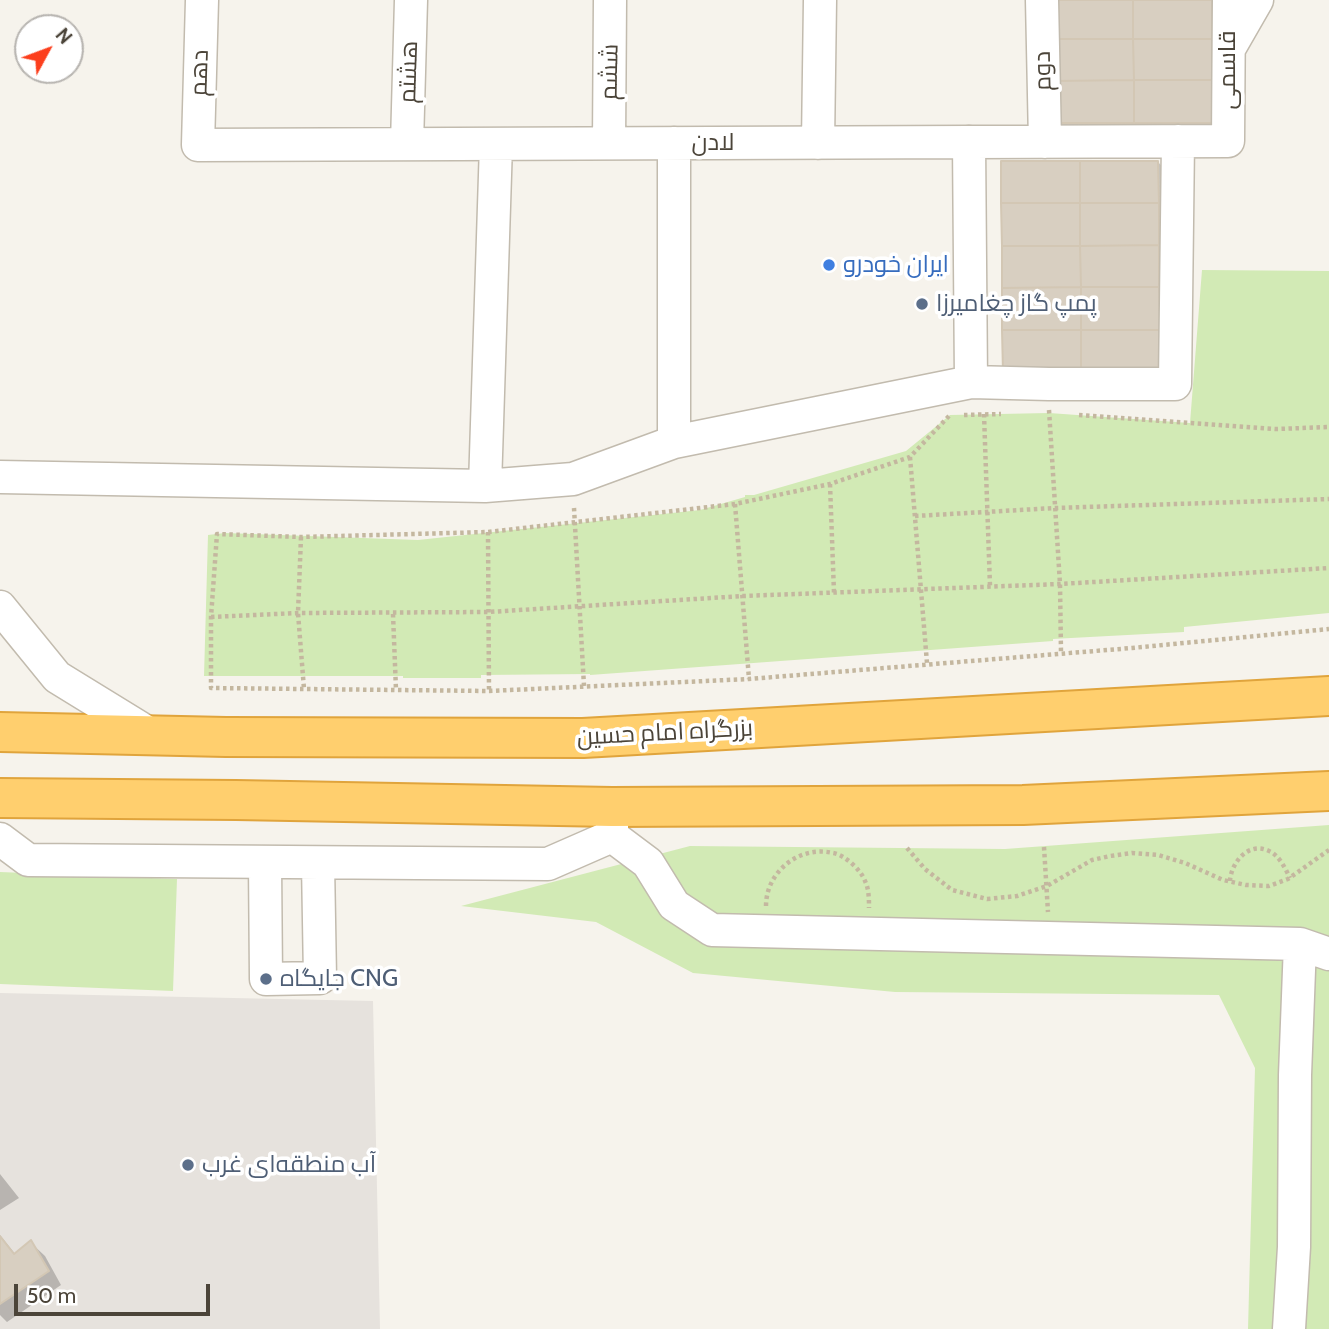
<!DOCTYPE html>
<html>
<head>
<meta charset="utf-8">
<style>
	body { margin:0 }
	#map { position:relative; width:1329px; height:1329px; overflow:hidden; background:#f6f3ec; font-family:Cabin,sans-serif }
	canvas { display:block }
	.north { position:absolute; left:14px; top:14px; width:70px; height:70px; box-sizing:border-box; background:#fff; border:2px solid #b7b4b0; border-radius:50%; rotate:49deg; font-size:19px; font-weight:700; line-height:28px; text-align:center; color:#4b4439 }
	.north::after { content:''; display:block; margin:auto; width:24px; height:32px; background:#fc3f1d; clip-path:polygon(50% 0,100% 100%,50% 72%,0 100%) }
	.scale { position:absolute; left:14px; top:1284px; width:196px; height:32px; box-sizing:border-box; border:4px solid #4b4439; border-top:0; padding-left:9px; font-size:21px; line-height:24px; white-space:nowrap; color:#4b4439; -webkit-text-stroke:5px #fff; paint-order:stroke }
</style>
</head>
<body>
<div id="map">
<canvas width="1329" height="1329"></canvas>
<div class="north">N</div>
<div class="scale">50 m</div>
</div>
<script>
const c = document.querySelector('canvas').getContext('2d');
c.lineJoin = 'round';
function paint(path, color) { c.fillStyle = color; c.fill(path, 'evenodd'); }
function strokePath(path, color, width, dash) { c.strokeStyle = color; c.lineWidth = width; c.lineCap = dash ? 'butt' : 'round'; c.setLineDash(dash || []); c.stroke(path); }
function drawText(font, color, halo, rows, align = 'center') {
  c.font = font + ' Cabin,Cairo,sans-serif'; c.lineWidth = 7; c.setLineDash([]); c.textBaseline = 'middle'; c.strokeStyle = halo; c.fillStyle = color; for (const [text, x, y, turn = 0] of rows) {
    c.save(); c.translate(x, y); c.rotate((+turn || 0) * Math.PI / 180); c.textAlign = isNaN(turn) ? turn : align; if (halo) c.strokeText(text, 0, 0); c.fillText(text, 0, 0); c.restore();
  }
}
const industrial = new Path2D(`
	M0,993L373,1001L380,1329H0Z`);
const green = new Path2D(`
	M1202,270L1329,271V613L1184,627V632L1071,638L1053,639V641L590,675V674L481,675V678H403V676H204L208,535L225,533L418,540L700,510L745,497V495H754L906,451L950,415L1049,413L1190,423Z
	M1329,825V1329H1248L1255,1068L1219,995L895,992L693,973L596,922L461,906L690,846L1005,849Z
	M0,872L177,879L173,991L0,984Z`);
const shadow = new Path2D(`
	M1056,0H1230L1231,141L1077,142L1057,122Z
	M1158,162L1177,182L1179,390L1024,391Z
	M0,1174L19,1198L0,1210Z
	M0,1235L16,1255L31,1243L45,1256L61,1285L7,1322L0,1315Z`);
const building = new Path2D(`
	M1054,0H1133V39H1054Z
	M1133,0H1212V39H1133Z
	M1054,39H1133L1134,80L1055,81Z
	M1133,39H1212V80H1134Z
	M1134,80H1212L1213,123H1134Z
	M1134,80V123H1055V81Z
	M1001,161H1080V203H1001Z
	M1080,161H1158L1159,203H1080Z
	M1001,203H1080V246H1002Z
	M1080,203H1159V245L1080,246Z
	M1159,245V287H1081L1080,246Z
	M1002,246H1080L1081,287L1002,288Z
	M1081,287H1159L1160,330H1081Z
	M1081,287V330H1002V288Z
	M1002,330H1081V372H1003Z
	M1081,330H1160V372H1081Z
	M0,1236L14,1254L31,1240L49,1271L0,1304Z`);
const path = new Path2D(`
	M1049,410L1060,584L1061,653
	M984,414L990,586
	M964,415L1001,414
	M1079,415L1276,429L1329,427
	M949,416L910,457L830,484L735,504L488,532L301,537L217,534L211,617V688L489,691L749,679L1132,648L1329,629
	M910,457L927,663
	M830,484L834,593
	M735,504L749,679
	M574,508L584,686
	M915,516L1055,508L1329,499
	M488,532L489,691
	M301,537L298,613L304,689
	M393,614L396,690
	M211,617L298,613L488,612L743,596L1060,584L1329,568
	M1044,847L1048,912
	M907,848L925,869L952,890L987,899L1017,896L1047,886L1092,860L1110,856L1132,853L1158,855L1185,863L1223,880L1246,885L1269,886L1288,879L1329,850
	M1230,881C1231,863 1248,841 1269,851C1279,855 1285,868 1290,878
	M766,906C766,872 799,845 833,853C845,855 861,870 865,881C869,889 869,899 869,908`);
const minor = new Path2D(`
	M202,0L198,145L1228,141L1229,0
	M1042,0L1045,142
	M1230,47L1257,0
	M969,142L971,382L1049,384H1175L1178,141
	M609,143L610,0
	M674,143V442
	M818,143L820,0
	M407,144L411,0
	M0,477L485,486L573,479L674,442L971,382
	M485,486L496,144
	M0,607L57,677L153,736
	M612,807V836L648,863L674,905L712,930L1300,944L1329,954
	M0,839L28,860L548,864L612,836
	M265,863L266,979L320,978L318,863
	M1289,1329L1294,1247L1295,1075L1300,944`);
const highway = new Path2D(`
	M0,732L226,737L583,738L1329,696
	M0,798L236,800L612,807L1023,805L1329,791`);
const markers = [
	[829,265,7,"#3f7fe0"],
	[922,304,7,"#5c6f8a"],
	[266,979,7,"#5c6f8a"],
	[188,1165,7,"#5c6f8a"]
];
const streetNames = [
	["قاسمی",1228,70,-90],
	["دوم",1043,71,-91],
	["هشتم",409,72,-88],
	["ششم",610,72,-89],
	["دهم",200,73,-88],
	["لادن",713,143],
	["بزرگراه امام حسین",665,733,-3]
];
const shopNames = [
	["ایران خودرو",843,265]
];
const serviceNames = [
	["پمپ گاز چغامیرزا",936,304],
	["جایگاه CNG",280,979],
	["آب منطقه‌ای غرب",202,1165]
];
paint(industrial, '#e6e2dd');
paint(green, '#d2eab5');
paint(shadow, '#0003');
paint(building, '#d8cfc1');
strokePath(building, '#d3c7b4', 2);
strokePath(minor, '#c2bbae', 35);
strokePath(highway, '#e0a43c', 42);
strokePath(path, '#c4b79f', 4.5, [3.5, 3.5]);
strokePath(minor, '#fff', 32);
strokePath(highway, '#ffcf6e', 38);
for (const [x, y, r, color] of markers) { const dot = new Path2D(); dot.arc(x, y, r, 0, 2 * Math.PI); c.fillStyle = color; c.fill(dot); strokePath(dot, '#fff', 2.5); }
drawText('24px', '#4b4439', '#fff', streetNames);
drawText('24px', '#366cbe', '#fff', shopNames, 'left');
drawText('24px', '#4e5e75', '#fff', serviceNames, 'left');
</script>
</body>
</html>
